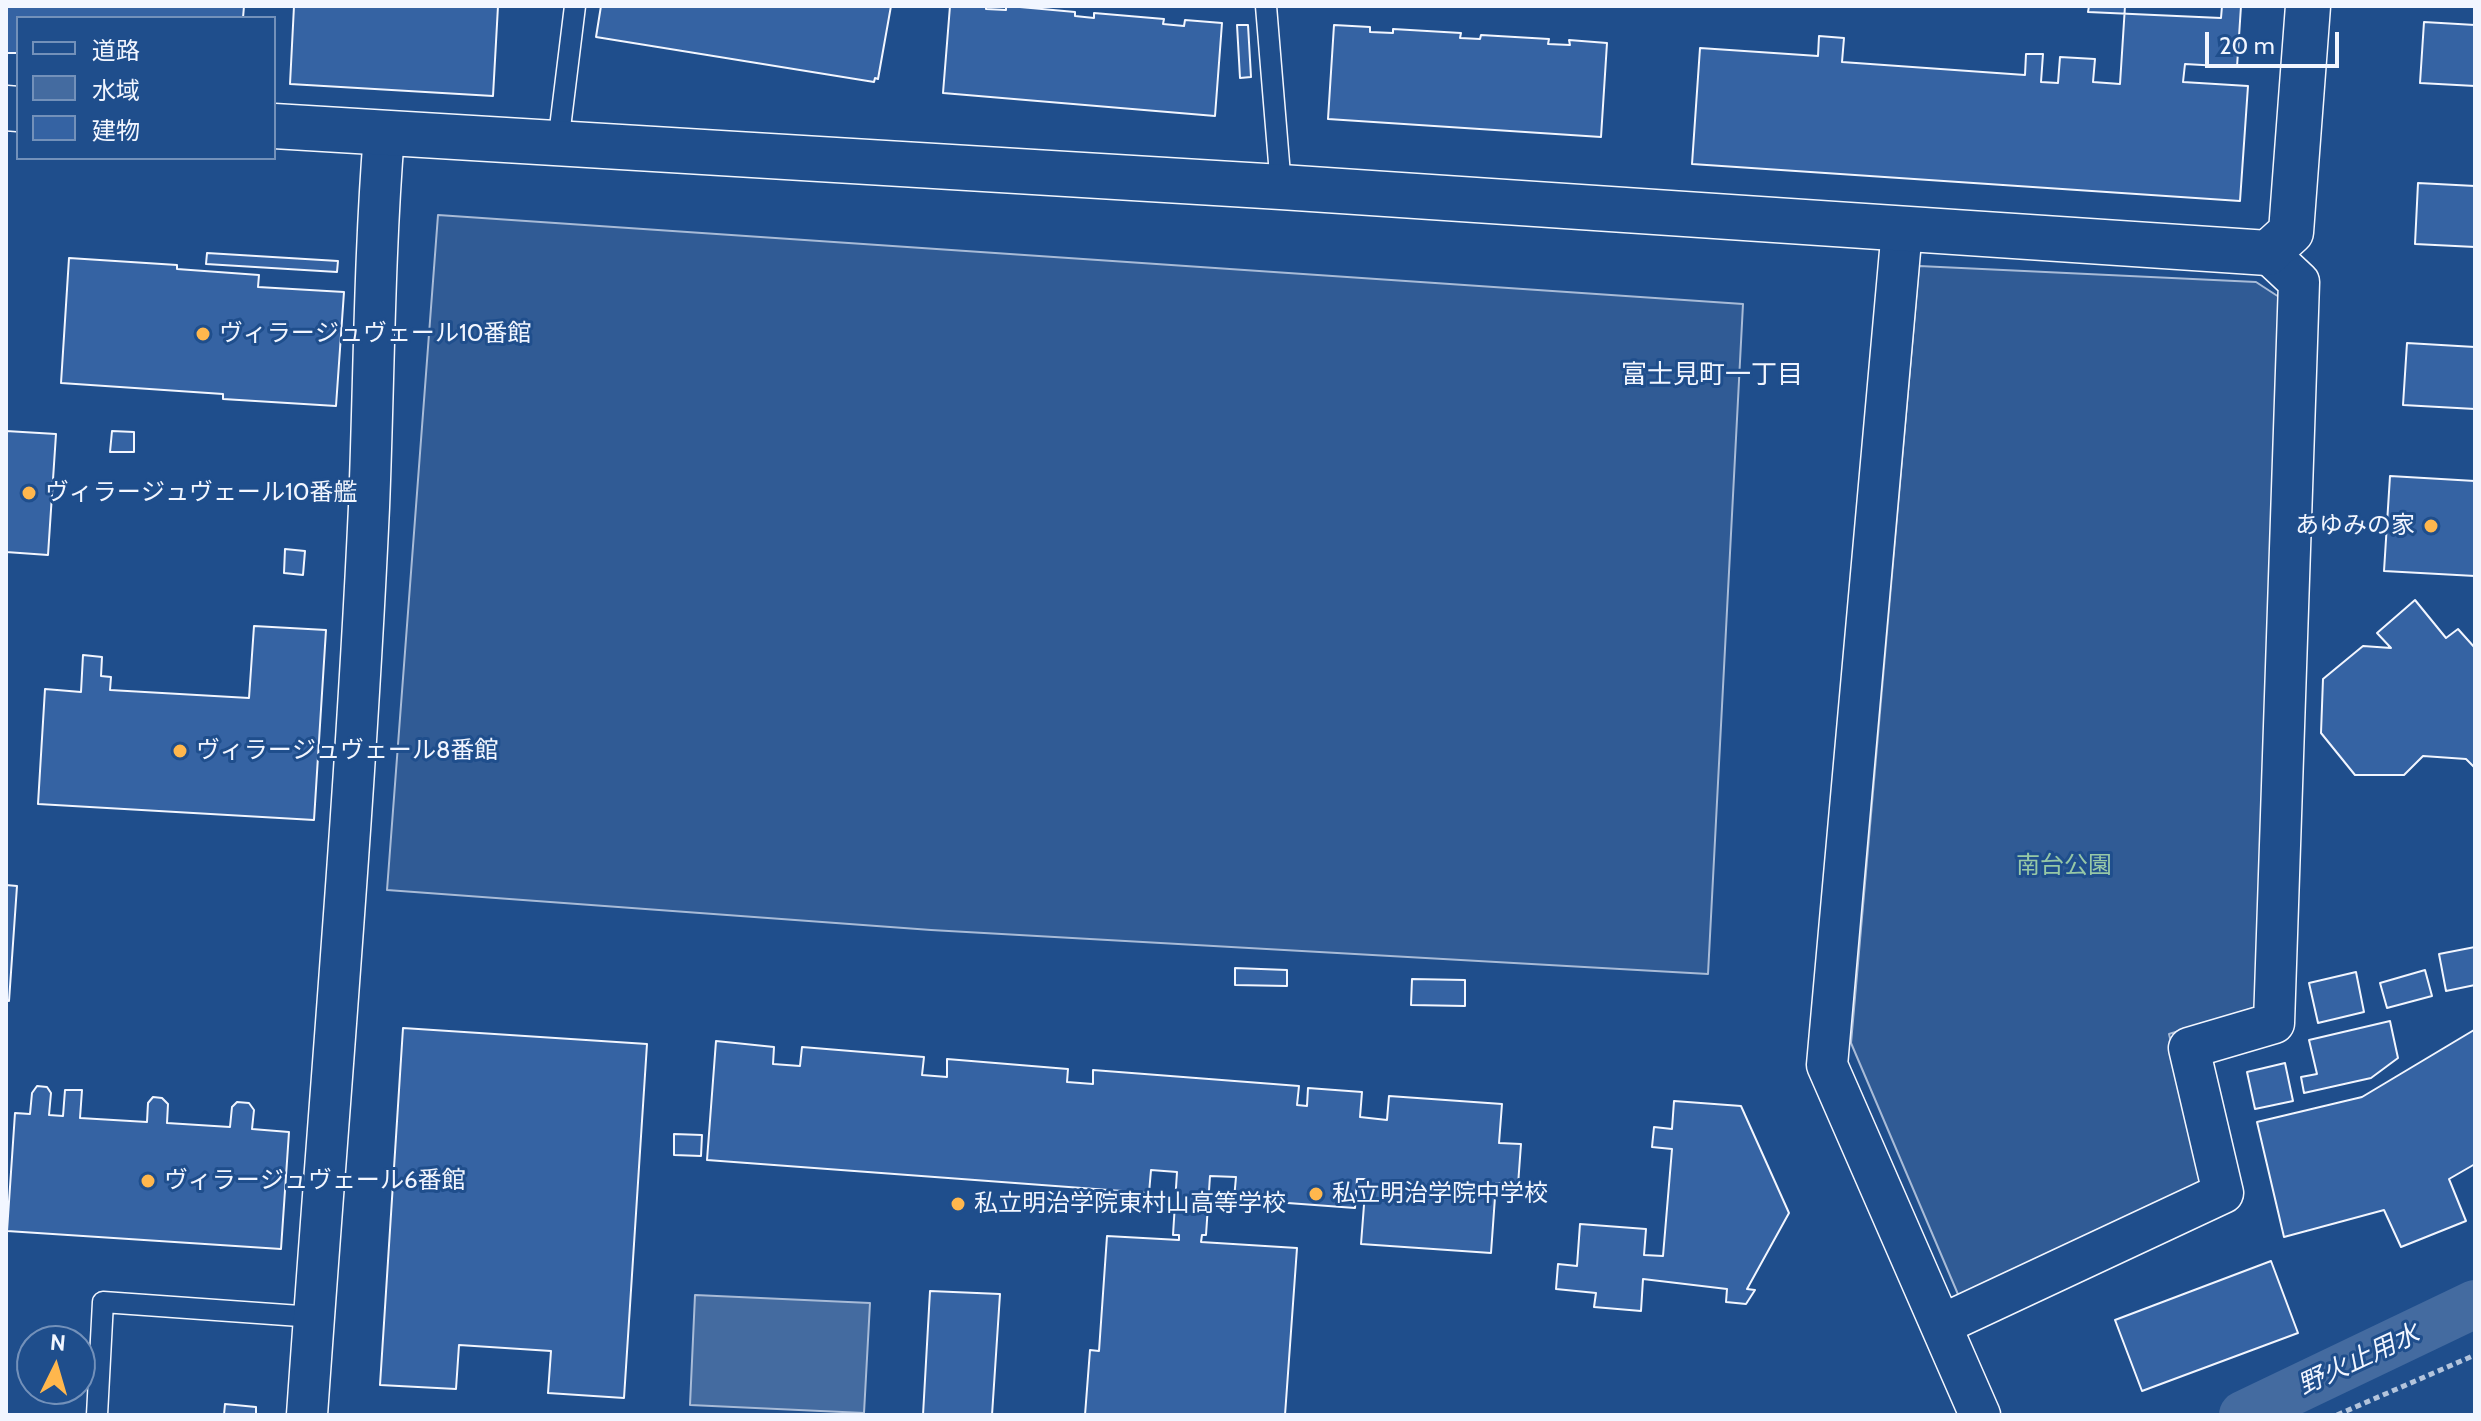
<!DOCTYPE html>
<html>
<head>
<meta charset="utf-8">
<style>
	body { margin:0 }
	#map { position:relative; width:2481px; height:1421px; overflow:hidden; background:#1f4e8c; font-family:Cabin,"Noto Sans JP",sans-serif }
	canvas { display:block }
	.frame { position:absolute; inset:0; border:8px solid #f2f6ff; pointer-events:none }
	.legend { position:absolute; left:16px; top:16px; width:260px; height:144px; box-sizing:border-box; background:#1f4e8c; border:2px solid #7391ba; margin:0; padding:10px 14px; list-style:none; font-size:24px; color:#f2f6ff }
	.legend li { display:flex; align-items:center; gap:16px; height:40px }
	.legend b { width:40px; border:2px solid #7391ba }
	.north { position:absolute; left:16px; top:1325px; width:80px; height:80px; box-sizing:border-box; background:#1f4e8c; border:2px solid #7391ba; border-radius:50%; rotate:5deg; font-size:22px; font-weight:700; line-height:32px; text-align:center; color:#f2f6ff }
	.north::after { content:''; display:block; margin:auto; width:28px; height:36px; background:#ffb74d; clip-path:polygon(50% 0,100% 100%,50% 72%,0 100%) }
	.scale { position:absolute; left:2205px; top:32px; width:134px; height:36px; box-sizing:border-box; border:4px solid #f2f6ff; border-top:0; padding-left:10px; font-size:24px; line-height:28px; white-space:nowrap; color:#f2f6ff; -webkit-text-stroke:6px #1f4e8c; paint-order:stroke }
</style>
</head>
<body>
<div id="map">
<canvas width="2481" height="1421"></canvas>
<div class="frame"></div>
<ul class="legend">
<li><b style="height:10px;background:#1f4e8c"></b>道路</li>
<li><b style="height:22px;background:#446ba0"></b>水域</li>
<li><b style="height:22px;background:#3563a3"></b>建物</li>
</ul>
<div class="north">N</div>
<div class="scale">20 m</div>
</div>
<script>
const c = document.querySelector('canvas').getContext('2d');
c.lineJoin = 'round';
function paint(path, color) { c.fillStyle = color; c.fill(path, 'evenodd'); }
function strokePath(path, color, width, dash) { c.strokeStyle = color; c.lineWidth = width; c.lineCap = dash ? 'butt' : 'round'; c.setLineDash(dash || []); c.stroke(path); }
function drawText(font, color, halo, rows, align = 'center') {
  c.font = font + ' Cabin,"Noto Sans JP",sans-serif'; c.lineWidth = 6; c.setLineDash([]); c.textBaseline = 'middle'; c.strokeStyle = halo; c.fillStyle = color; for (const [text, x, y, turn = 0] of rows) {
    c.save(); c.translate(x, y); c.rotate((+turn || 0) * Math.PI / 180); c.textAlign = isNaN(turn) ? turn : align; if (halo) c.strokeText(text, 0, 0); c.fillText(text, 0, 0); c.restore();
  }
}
const built = new Path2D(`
	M438,215L1743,304L1708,974L931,930L387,890Z
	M1919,266L2256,282L2279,297L2257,1007L2169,1034L2206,1182L1960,1299L1851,1043Z`);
const water = new Path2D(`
	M695,1295L870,1303L864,1413L690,1405Z`);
const canal = new Path2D(`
	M2243,1415L2475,1304`);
const building = new Path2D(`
	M6,6H244L243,18H18V53H6Z
	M294,6H498L493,96L290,84Z
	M601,6H891L878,79L875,78L874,82L596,37Z
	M950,6H986V9L1006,10V6H1009L1075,12V16L1094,18V13L1164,19L1163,24L1184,26L1185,20L1222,23L1215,116L943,93Z
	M2089,6H2222L2221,18L2088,12Z
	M2125,6H2241L2237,67L2185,64L2183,82L2248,86L2240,201L1692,164L1700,48L1818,56L1819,36L1844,38L1842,62L2025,75L2026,54H2043L2041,82L2058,83L2060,57L2095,59L2093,82L2120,84Z
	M2424,22L2475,25V86L2420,83Z
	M1237,25H1248L1251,77L1240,78Z
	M1334,25L1370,27V32L1393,33V29L1461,33L1460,38L1480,39L1481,35L1549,39L1548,44L1570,45L1569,40L1607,43L1601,137L1328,119Z
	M2418,183L2475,186V247L2415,244Z
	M207,253L338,261L337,272L206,264Z
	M69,258L177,265V269L259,275L258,287L344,292L336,406L223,399V394L61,383Z
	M2407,343L2475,347V409L2403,405Z
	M6,431L56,434L48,555L6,552Z
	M112,431L134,432V452H110Z
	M2390,476L2475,481V576L2384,571Z
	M285,549L305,551L303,575L284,573Z
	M2415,600L2446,638L2458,629L2475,648V768L2466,759L2423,756L2404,775H2355L2321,733L2323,679L2363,646L2391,648L2377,633Z
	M254,626L326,630L314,820L38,804L45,689L81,692L83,655L102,657L101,676L111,677L110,690L249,698Z
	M6,885L17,886L9,1001L6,1000Z
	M2475,947V985L2446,991L2439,954Z
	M1235,968L1287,970V986L1235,985Z
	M2425,970L2432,996L2387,1008L2380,983Z
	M2356,972L2364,1012L2318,1023L2309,983Z
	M1412,979L1465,980V1006L1411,1005Z
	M2390,1021L2398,1058L2371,1078L2304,1093L2301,1077L2317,1074L2309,1040Z
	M403,1028L647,1044L624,1398L548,1393L551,1351L459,1345L456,1389L380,1385Z
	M2474,1030L2475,1164L2449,1179L2466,1221L2401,1247L2384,1210L2284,1237L2257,1122L2362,1097Z
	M716,1041L774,1047L773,1064L800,1066L802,1047L924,1057L922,1075L947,1077V1059L1068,1069L1067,1082L1093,1084V1070L1299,1086L1297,1105L1307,1106L1308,1088L1362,1092L1360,1117L1387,1120L1389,1096L1502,1104L1499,1143L1521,1144L1518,1185L1496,1183L1491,1253L1361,1244L1366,1179H1357L1355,1208L1234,1199L1236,1177L1210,1176L1206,1235H1202L1201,1242L1297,1248L1285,1415H1085L1090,1350L1099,1351L1107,1236L1179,1240V1235H1173L1177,1172L1151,1170L1149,1193L707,1160Z
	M2285,1063L2293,1101L2255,1109L2247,1072Z
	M37,1086L47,1087L51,1093L49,1115L63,1116L65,1090H82L80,1118L147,1122L148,1103L153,1097L162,1098L168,1104L167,1123L230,1127L232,1107L237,1102L249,1103L254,1110L252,1129L289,1132L281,1249L7,1231L15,1113L30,1114L32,1093Z
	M1674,1101L1741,1106L1789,1213L1747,1289L1755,1290L1746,1304L1726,1302L1727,1289L1643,1279L1641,1311L1594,1307L1596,1293L1556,1289L1558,1264L1577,1266L1580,1224L1646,1229L1644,1255L1663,1256L1672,1149L1652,1147L1654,1127L1672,1129Z
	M674,1134L702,1135L701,1156L674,1155Z
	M2271,1261L2298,1333L2142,1391L2115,1320Z
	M930,1291L1000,1294L992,1415H923Z
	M225,1404L256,1407V1415H224Z`);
const path = new Path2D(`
	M2337,1415L2475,1355`);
const service = new Path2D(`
	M1266,6L1281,187
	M558,144L575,6
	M97,1415L103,1302L314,1317`);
const minor = new Path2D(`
	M1902,229L1827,1065L1980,1415
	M1941,1325L2223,1193L2189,1048L2274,1023L2299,282L2268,253
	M307,1415C328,1113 355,810 369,507C374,383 374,258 384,134`);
const tertiary = new Path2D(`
	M6,108L18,109
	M274,126L1281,187L2268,253L2291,232L2308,6`);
const markers = [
	[203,334,8,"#ffb74d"],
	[29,493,8,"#ffb74d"],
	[2431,526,8,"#ffb74d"],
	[180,751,8,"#ffb74d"],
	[148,1181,8,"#ffb74d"],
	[1316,1194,8,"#ffb74d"],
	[958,1204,8,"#ffb74d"]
];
const poiNames = [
	["ヴィラージュヴェール10番館",219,334],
	["ヴィラージュヴェール10番艦",45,493],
	["あゆみの家",2415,526,"right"],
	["ヴィラージュヴェール8番館",196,751],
	["ヴィラージュヴェール6番館",164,1181],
	["私立明治学院中学校",1332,1194],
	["私立明治学院東村山高等学校",974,1204]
];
const parkNames = [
	["南台公園",2064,866]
];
const neighbourhoodNames = [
	["富士見町一丁目",1712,375]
];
const waterNames = [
	["野火止用水",2359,1360,-25]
];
paint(built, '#305b95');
strokePath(built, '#a8bbd7', 2);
paint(water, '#446ba0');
strokePath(water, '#a8bbd7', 2);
strokePath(canal, '#446ba0', 48);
paint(building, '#3563a3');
strokePath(building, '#f2f6ff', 2);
strokePath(service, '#f2f6ff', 23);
strokePath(minor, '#f2f6ff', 43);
strokePath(tertiary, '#f2f6ff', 47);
strokePath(path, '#b3c4dc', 5, [6, 4]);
strokePath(service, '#1f4e8c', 20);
strokePath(minor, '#1f4e8c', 40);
strokePath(tertiary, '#1f4e8c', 44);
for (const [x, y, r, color] of markers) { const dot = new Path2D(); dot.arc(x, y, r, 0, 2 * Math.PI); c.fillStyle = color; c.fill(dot); strokePath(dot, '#1f4e8c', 3); }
drawText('24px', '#f2f6ff', '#1f4e8c', poiNames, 'left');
drawText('24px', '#97c8a6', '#1f4e8c', parkNames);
drawText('26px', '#f2f6ff', '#1f4e8c', neighbourhoodNames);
drawText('italic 26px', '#f2f6ff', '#1f4e8c', waterNames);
</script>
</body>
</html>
